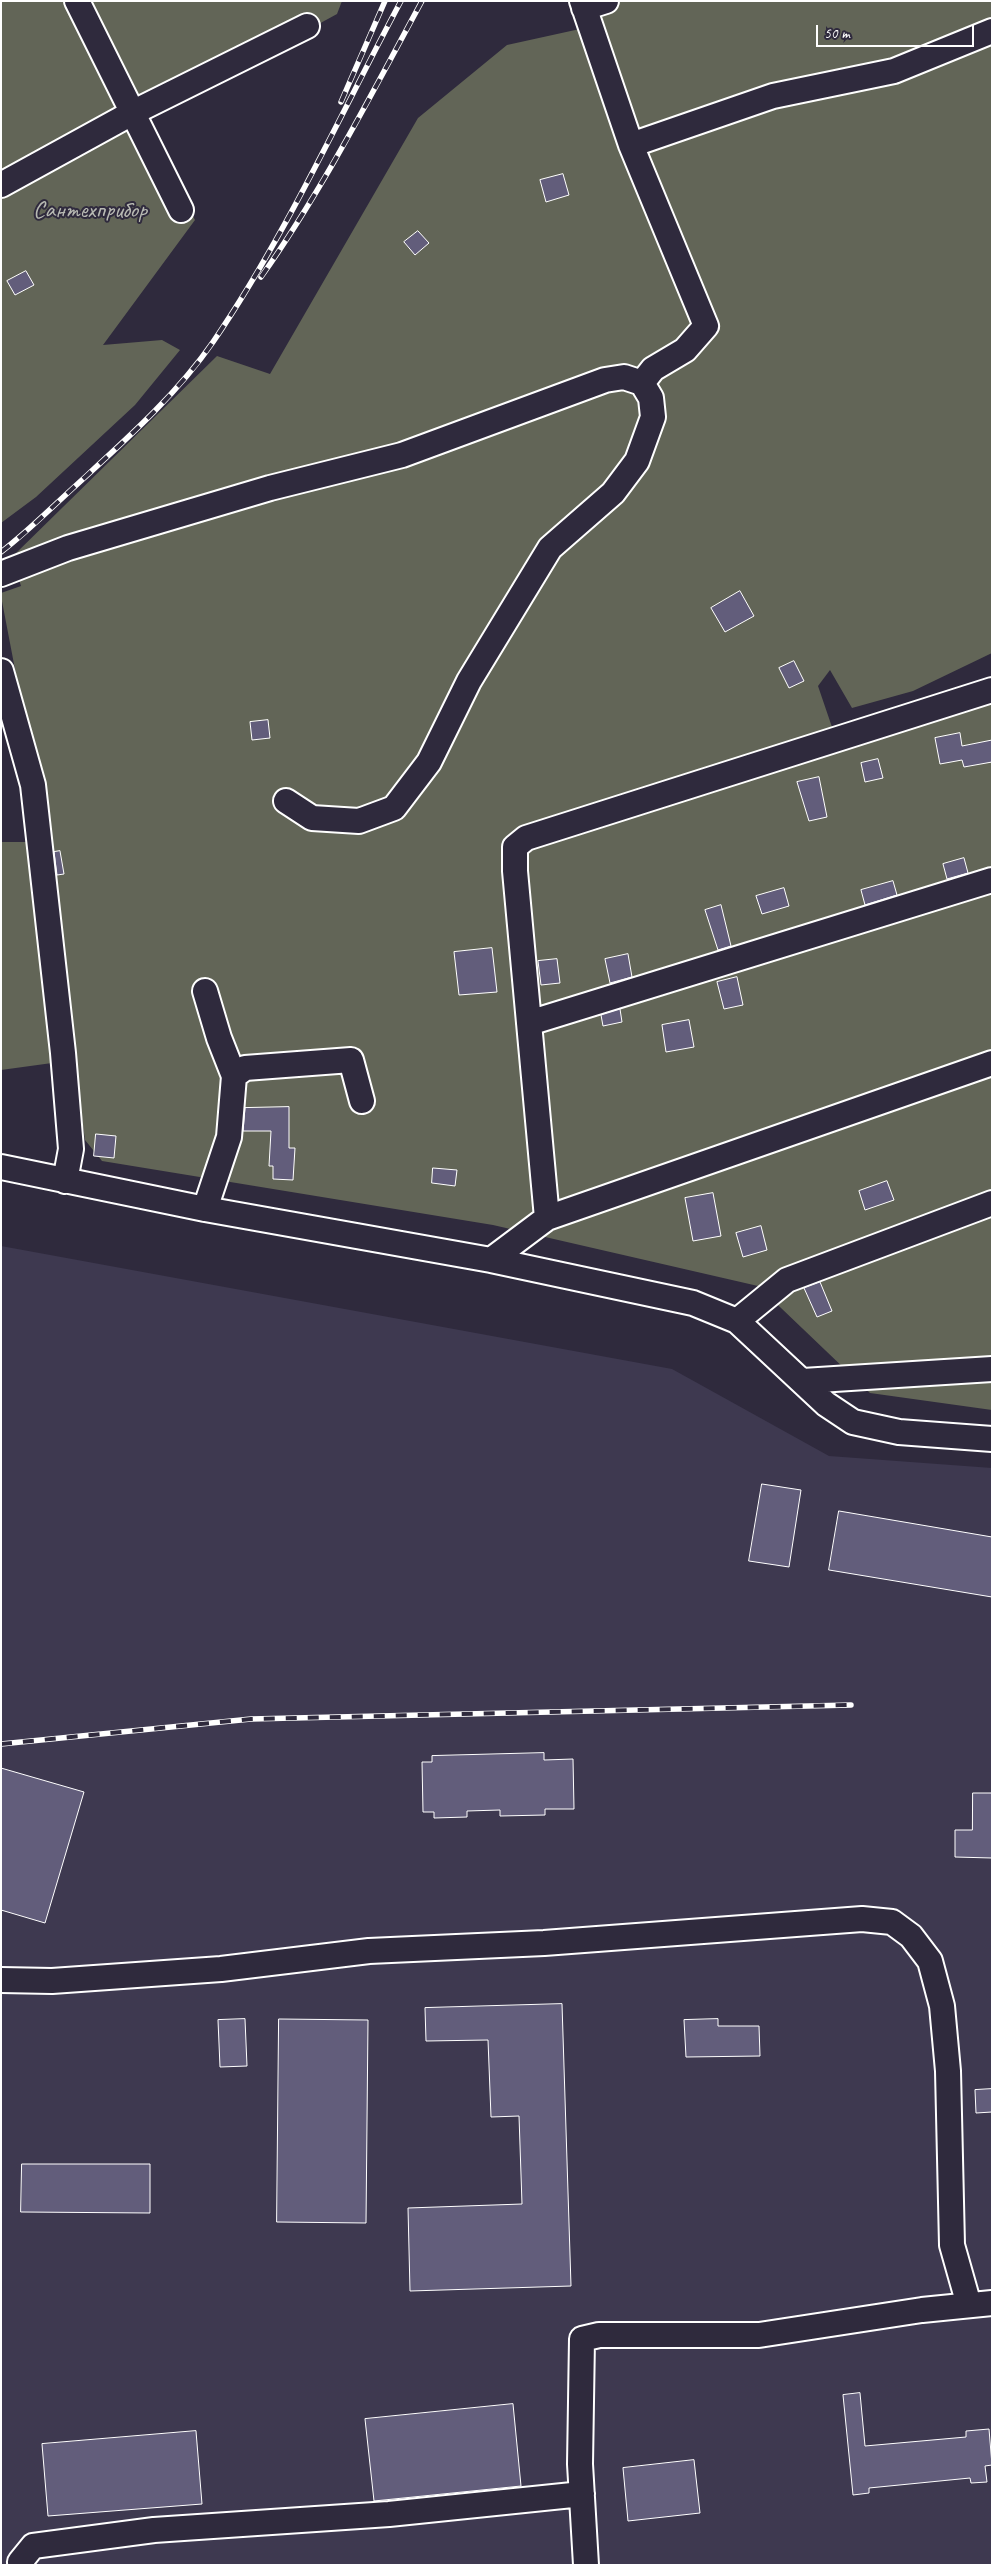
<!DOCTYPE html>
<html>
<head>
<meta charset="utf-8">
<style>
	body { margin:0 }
	#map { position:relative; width:993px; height:2566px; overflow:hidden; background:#2f2a3d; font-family:Caveat,sans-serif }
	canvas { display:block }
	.frame { position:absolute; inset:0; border:2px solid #fff; pointer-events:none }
	.scale { position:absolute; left:816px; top:25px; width:158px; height:22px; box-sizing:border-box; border:2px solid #fff; border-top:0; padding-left:6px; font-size:15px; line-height:18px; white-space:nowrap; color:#fff; -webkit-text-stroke:4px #2f2a3d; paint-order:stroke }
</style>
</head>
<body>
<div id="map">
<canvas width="993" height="2566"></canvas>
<div class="frame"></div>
<div class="scale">50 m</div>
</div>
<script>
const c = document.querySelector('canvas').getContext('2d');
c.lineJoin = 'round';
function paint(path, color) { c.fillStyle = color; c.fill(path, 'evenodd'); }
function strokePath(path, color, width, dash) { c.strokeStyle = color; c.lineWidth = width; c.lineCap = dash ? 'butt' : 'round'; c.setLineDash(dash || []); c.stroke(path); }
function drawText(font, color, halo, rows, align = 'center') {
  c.font = font + ' Caveat,sans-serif'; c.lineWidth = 4; c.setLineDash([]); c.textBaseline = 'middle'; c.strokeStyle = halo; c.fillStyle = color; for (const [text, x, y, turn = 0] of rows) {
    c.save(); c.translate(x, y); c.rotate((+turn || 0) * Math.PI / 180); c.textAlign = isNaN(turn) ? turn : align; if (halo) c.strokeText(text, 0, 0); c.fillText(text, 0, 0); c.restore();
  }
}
const built = new Path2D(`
	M1,1246L672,1369L829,1456L992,1468V2565H1Z`);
const green = new Path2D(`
	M1,1H342L337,14L143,120L195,220L103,345L162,340L180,350L135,405L36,497L1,523Z
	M592,1H992V653L913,691L852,708L830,670L818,686L833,730L992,680V1410L870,1393L758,1286L493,1225L102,1161L85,1140L74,1060L1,1070V842H48L1,596V593L21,586L12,557L217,356L270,374L418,118L507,45L598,25Z`);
const building = new Path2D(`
	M563,174L569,195L546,202L540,180Z
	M418,231L429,243L415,255L404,242Z
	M26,271L34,285L15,295L7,281Z
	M740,591L754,616L725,632L711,608Z
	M794,661L804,681L789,688L779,668Z
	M268,720L270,738L252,740L250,722Z
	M960,733L962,746L992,740V762L964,767L962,760L940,764L935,738Z
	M878,759L883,778L865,782L861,763Z
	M819,777L827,817L809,821L797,782Z
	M60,851L64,874L57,875L54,852Z
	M964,858L968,873L947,879L943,864Z
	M893,881L897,895L865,905L861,890Z
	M784,888L789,906L762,914L756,896Z
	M721,905L731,946L718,950L705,910Z
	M492,948L497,992L459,995L454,952Z
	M628,954L632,977L610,983L605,959Z
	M557,959L560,983L541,985L538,961Z
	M737,977L743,1005L724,1009L717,982Z
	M620,1009L622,1022L603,1026L601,1015Z
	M689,1020L694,1047L666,1052L662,1025Z
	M289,1107V1148H295L293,1180L273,1179V1166H269L271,1131H243L245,1108Z
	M96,1134L116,1136L114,1158L94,1156Z
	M433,1168L457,1170L455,1186L432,1183Z
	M887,1181L894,1200L865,1210L859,1191Z
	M713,1193L721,1236L693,1241L685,1198Z
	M761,1226L767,1250L743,1257L736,1233Z
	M820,1282L832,1311L817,1317L804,1288Z
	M762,1484L801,1490L789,1567L749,1561Z
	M839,1511L992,1537V1597L829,1570Z
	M544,1753V1760L573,1759L574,1809H545V1815L500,1816V1810L467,1811V1817L434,1818V1812H423L422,1762H432V1756Z
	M1,1768L84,1792L45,1923L1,1910Z
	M973,1793H992V1858L955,1857V1830H972Z
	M562,2004L571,2286L410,2291L408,2208L522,2204L519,2116L491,2117L488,2040L426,2041L425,2008Z
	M245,2019L247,2066L220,2067L218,2020Z
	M279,2019L368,2020L366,2223L277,2222Z
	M718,2019V2026H759L760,2056L686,2057L684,2020Z
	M992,2089V2112L976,2113L975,2090Z
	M22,2164H150V2213L21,2212Z
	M860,2393L865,2446L966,2437V2431L989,2429L992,2465L985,2466L987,2482L971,2483L970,2478L869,2488V2493L853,2495L843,2395Z
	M513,2404L521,2486L374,2501L365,2419Z
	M196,2431L202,2504L48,2516L42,2444Z
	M694,2460L700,2513L628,2521L623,2468Z`);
const minor = new Path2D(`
	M77,1L181,210
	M582,1L631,145L706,326L685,350L653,369L642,383
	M584,8L606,1
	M631,145L773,96L894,71L992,31
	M1,185L132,113L307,26
	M1,574L68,548L270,488L402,455L605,380L624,377L642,383L651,398L653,417L637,461L613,493L550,548L469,681L429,762L394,808L359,821L312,818L286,801
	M1,671L33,785L63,1053L71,1149L65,1181
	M205,991L219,1038L234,1076
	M529,1023L992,880
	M1,1167L205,1209L491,1260L693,1303L737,1321L826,1404L853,1422L899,1432L992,1439
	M205,1209L229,1137L234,1076L245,1068L351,1060L362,1101
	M547,1218L992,1063
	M491,1260L547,1218L515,871V847L526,838L992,690
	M737,1321L787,1280L992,1203
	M803,1381L992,1369
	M1,1980L52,1981L221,1969L369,1951L544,1943L862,1919L892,1922L911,1936L930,1961L942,2006L948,2071L952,2245L969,2305
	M21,2565L20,2562L33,2546L154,2530L389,2514L582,2494
	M586,2565L580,2464L582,2339L599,2335H759L922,2310L992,2303`);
const rail = new Path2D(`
	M341,102L385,1
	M261,277C323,189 371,95 422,1
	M1,552C26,533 49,510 72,489C121,444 175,397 213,342C286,235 340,115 401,1
	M1,1744L251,1719L851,1705`);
const parkNames = [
	["Сантехприбор",90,211]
];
paint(built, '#3e3950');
paint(green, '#626557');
paint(building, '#625d7b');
strokePath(building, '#fff', 1);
strokePath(minor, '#fff', 28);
strokePath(minor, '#2f2a3d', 24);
strokePath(rail, '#fff', 5.5);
strokePath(rail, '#2f2a3d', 4, [11]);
drawText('24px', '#b8bab3', '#2f2a3d', parkNames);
</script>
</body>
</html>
